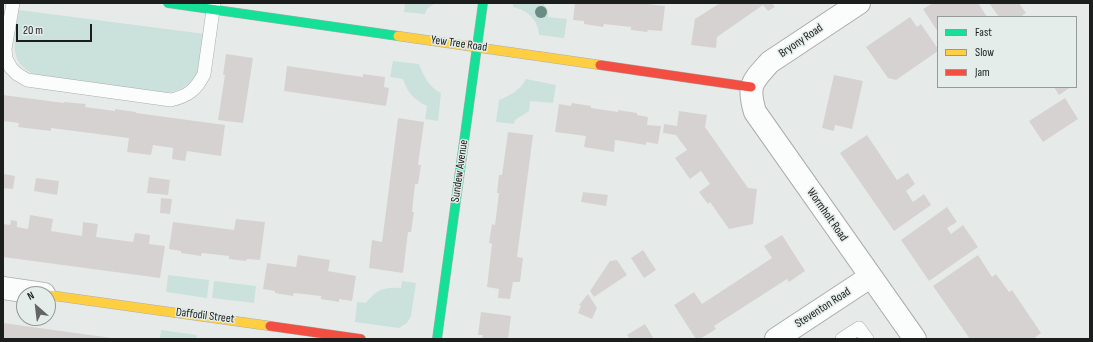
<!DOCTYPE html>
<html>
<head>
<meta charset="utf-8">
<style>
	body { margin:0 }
	#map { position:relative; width:1093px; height:342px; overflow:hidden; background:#e6ebe9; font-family:"Sofia Sans Condensed",sans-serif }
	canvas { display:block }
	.frame { position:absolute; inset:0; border:4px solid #1b1e1d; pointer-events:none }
	.legend { position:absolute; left:937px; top:16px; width:140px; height:72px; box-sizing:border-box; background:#e4edea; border:1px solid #949a98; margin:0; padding:5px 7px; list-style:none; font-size:12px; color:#1b1e1d }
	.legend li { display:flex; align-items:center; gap:8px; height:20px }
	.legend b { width:20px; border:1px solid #949a98 }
	.north { position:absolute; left:16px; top:286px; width:40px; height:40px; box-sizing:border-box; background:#e4edea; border:1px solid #949a98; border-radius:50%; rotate:332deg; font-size:11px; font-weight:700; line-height:16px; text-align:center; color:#1b1e1d }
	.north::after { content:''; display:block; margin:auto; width:14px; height:18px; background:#626664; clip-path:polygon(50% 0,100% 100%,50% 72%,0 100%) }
	.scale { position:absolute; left:16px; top:24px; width:76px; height:18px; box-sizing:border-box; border:2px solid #1b1e1d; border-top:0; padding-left:5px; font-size:12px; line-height:14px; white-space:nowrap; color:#1b1e1d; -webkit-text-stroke:3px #e4edea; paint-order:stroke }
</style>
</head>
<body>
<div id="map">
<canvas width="1093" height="342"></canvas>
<div class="frame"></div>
<ul class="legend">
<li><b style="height:5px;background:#16e098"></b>Fast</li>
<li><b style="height:5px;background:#ffcf43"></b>Slow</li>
<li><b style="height:5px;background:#f24e42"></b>Jam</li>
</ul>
<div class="north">N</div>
<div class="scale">20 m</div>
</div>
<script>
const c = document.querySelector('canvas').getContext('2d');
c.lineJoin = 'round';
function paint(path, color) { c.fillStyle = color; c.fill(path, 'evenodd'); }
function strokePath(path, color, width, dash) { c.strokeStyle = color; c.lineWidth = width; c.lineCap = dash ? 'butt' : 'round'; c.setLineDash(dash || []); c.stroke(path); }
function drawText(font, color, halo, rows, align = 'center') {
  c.font = font + ' "Sofia Sans Condensed",sans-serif'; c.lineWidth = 3; c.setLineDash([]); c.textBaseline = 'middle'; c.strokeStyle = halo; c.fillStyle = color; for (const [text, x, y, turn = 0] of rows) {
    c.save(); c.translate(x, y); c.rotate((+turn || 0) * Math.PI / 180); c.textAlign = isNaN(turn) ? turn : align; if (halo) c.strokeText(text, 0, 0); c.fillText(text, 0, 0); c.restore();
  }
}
const green = new Path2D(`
	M405,3H435L427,9L425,14L404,12Z
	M513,3H543L548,10V17L567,19L564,38L539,35C538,19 527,10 513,7Z
	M19,10L205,34C201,64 202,86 167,93L40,77C33,74 26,71 21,65C9,51 17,26 19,10Z
	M393,61L419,64C424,77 429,87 441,93L438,121L425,119L427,106C414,100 407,92 403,79L390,77Z
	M526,79L556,85L553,103L530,101L529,111L515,120L514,124L496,122L499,100C510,95 520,91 526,79Z
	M168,275L209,280L207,298L166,292Z
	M214,281L256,286L254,303L212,298Z
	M402,281L416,283L411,316L407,323L399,328L355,322L357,302L366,303C377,289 384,287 401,288Z
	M161,330L197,335L196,339H160Z`);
const building = new Path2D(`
	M575,3H638L665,6L662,31L648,30L647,32L631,30V27L604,24L603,27L584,24V21L573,20Z
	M720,3H772L775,7L768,11L763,5L717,37L716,48L691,45L695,19Z
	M933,3H978L987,17H938V32L923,9Z
	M989,3H1019L1026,13L1020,17H999Z
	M910,17L917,27L921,24L938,49V51L896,80L888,78L866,47Z
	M226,54L253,58L243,123L218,120L225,75H223Z
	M287,66L363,77V74L385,77L384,87L389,88L386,106L284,91Z
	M834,75L863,81L852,129L835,125L834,131L822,128Z
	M1054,87H1071L1059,95Z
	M3,95L64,103V102L86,104L85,107L115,111V109L136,112V113L225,125L221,156L187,151L185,161L172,159L173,148L153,145L151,155L127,152L129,138L51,128V131L18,127L19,123L3,121Z
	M1065,98L1078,119L1043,142L1029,121Z
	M572,103L591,106V108L618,112V110L637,113V115L648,117L647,125L661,126L658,144L646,142V145L615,140L614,152L584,147L586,136L555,132L559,104L571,106Z
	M679,111L707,115L705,127L748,188L757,189L753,224L729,229L710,202L708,204L699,192L710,184L701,171L690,179L675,158L687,150L676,135L663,133L664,124L677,126Z
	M398,118L424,122L418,165H421L418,184H415L412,212H414L411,232H408L403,273L369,268L372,240L382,242Z
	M508,132L533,135L517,257L523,258L520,282H513L510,299L498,298L499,289L487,287L492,244L489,243L492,224L495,225L499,193H497L499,175H502Z
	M867,135L897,180L908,173L915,184L906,191L913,202L924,194L931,205L894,231L840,153Z
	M4,174L15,176L13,189L3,188Z
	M149,177L170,180L168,195L147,193Z
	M36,178L59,181L57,195L34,191Z
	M583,192L608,195L606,206L581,202Z
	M161,198L172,199L170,214L160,213Z
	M947,207L957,222L947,228L951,234L963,225L978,247L929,281L901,240Z
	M30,215L53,219L51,231L82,236L83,222L98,224L96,237L133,242L135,233L150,235L149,244L165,246L160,278L3,257V224L10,225L11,220L17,221V227L28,229Z
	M236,219L265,222L260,260L247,259L246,261L229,259V256L202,253L201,256L181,253V251L169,249L173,222L234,230Z
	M782,235L805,271L789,282L787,279L714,326L716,329L700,339H696L674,305L694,292L702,304L772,258L764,246Z
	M643,250L656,270L644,278L631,258Z
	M298,255L330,260L328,271L356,276L352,301L339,299V302L321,299V296L294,293L293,296L275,293V291L263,289L267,263L296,267Z
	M978,255L992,277L996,274L1009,292L1012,290L1041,333L1033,339H970L933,286Z
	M617,260L627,275L594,297L590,291L610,261Z
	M588,294L597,308L592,319L578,313L581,306L579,305Z
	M481,312L511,316L508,339H482L483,335H478Z
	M3,323L112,338V339H3Z
	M645,324L654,339H630L627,335Z`);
const lane = new Path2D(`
	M13,3L5,49L6,59L11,68L17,74L27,80L171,100C188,96 196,90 204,74L214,3
	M842,339L859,328L867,339`);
const street = new Path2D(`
	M859,3L770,62C752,82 747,85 755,112L915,339
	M3,288L44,294
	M776,339L870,277`);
const fast = new Path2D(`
	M168,3L398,36
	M437,339L483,3`);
const slow = new Path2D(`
	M398,36L600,65
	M48,295L270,326`);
const jam = new Path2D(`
	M600,65L751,87
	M270,326L361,339`);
const trees = [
	[541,12]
];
const streetNames = [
	["Bryony Road",801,41,-34],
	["Yew Tree Road",459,44,8],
	["Sundew Avenue",460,171,-82],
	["Wormholt Road",827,215,55],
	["Steventon Road",823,308,-33],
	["Daffodil Street",205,316,7]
];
paint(green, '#cae2db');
paint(building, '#d7d2d2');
strokePath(lane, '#aaadac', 14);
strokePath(street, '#aaadac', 24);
strokePath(fast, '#aaadac', 10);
strokePath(slow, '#aaadac', 10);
strokePath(jam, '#aaadac', 10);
strokePath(lane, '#fbfcfc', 13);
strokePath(street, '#fbfcfc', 22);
strokePath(fast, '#16e098', 9);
strokePath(slow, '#ffcf43', 9);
strokePath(jam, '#f24e42', 9);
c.fillStyle = '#698c85';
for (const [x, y] of trees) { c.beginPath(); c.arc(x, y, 6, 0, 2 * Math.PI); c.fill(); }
drawText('12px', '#1b1e1d', '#e4edea', streetNames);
</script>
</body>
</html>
